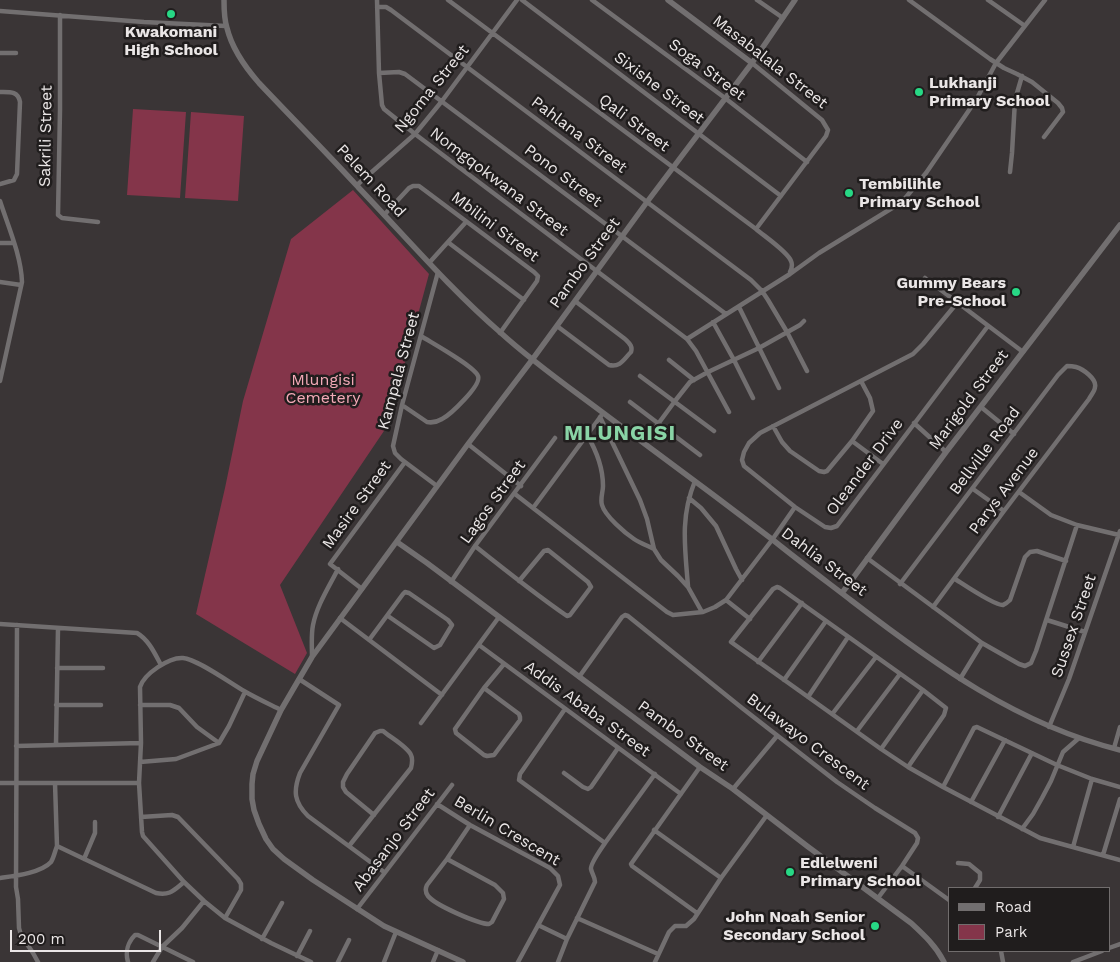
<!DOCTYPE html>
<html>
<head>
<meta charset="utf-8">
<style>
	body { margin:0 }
	#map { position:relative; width:1120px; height:962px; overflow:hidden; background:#3a3536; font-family:"Work Sans",sans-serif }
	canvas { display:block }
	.legend { position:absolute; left:948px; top:887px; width:162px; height:65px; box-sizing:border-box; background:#201d1d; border:1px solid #716d6d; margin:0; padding:6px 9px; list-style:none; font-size:15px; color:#eae6e6 }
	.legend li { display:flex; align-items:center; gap:10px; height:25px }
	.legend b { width:25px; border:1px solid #716d6d }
	.scale { position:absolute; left:10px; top:930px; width:151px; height:22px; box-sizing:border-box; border:2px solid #eae6e6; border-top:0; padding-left:6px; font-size:15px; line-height:18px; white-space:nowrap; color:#eae6e6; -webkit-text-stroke:4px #201d1d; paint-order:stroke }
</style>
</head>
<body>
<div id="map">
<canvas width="1120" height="962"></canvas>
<ul class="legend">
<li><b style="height:6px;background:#726f70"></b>Road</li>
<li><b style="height:14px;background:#84354a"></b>Park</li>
</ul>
<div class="scale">200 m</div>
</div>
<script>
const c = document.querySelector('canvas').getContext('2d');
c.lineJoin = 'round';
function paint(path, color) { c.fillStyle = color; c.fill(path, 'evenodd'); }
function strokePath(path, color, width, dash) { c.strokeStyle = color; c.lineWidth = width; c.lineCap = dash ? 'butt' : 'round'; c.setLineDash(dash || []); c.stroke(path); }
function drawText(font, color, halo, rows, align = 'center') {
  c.font = font + ' "Work Sans",sans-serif'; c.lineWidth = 5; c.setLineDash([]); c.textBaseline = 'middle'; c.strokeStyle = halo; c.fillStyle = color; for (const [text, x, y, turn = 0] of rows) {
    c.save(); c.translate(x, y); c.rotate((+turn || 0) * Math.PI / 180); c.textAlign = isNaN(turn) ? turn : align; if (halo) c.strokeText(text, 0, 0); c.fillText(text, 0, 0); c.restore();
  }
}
const green = new Path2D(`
	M133,109L186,112L180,198L127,195Z
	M191,112L244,116L238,201L185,198Z
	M353,190L429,274L388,425L280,585L307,653L295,674L196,614L225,488L243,401L291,239Z`);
const minor = new Path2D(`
	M377,0L379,73L382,105L384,109L415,134L687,339L696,351L729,412
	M448,0L756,229C764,236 788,252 791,261C793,265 792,268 790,272
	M522,0L781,196
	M592,0L725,98L807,162
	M757,0L783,18
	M909,0L990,59L1004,68L1017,74L1032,82L1058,103L1062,108L1063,112L1044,137
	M988,0L1025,26
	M377,7H386L391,10L751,280L762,291L768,300L787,332L807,371
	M0,11L144,22L226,26
	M60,15V110L58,215L62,218L98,222
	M0,53H16
	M752,63L822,120L828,130L826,136L756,229
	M379,73L399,72L405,74L726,314
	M0,92C10,92 18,91 20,102L17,174L14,180L0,184
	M1010,172L1012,153L1015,100L1022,76
	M357,185L415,134L442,101L517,0
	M0,201C8,226 21,255 22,282L0,381
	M384,215L409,188L413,186H419L534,272L538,276L537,281L500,333
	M0,243H13
	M449,243L524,300
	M429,263L466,222
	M925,278L1023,352
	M0,282L21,285
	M957,303L923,344L913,354L760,433L749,443L744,452L742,460L744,466L795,507L825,527L831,528L837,526L988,326
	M739,307L779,388
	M713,322L734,360L753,398
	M557,326L609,365C620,368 624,359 631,352C633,346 629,343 625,339L575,301
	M687,339L790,274L819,253L902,202L926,173L976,100L996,63L1045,0
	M669,360L694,380
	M640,376L714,431
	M630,402L700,455
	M402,405L427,422C432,423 437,422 442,419C450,415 482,385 478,376C474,366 432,343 421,336
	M981,407L1014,434
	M600,417L640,500L647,519L654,549L661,560L678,576L688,587L702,612
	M914,423L946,452
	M773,426L782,442L790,451L819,471L824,472L827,471L852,441L873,411L870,398L861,381
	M587,435C596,450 603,469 603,486C603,492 600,499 602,505C605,516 625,533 634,539C640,543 648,546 654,549
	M852,441L883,464
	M644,443L675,401L690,382L708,372L759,348L800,325L804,321
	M468,444L521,486
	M437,486L401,459L395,453L393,446L402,405L438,272
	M973,489L1004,511
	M1019,492L1051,515L1077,525L1119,535
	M515,494L667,612L673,615L703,612L715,607L726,600L772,540L795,507
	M689,498L701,508L716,526L736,569L742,580
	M533,508L601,416
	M475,546C505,570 535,594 567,616L570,615L591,587L588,582L548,550L544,551L519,581
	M867,558L982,643L1019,664L1025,666L1031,663L1036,651L1077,525
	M955,579C963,584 995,606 1003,605C1006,604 1007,603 1010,600L1025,557L1030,552L1037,551L1066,561
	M451,582L475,546L555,438
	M900,584L1058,375L1067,366C1071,366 1072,366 1076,367C1083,369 1097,379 1095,387C1095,391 1091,395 1089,399L1004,511L933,607
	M688,586C685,548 680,517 695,481
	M362,589L330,564L405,462
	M726,600L750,619
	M340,618L442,695
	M1047,620L1085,632
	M0,624L137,633C149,640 155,654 161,665
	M17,625L16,887L18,899L19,928L21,935L33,953L38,962
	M369,640L403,594L405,592L409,593L448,620L452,625L440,645L434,648L388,616
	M479,645L681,794
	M312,657C312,646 311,635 313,625C317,605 329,587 338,569
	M758,662L802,603
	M57,668H103
	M579,677L622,617L625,615L628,616L742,708L837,782L875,808L915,833L918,838L917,843L902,866L878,898
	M299,679L339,705L300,773C293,791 294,802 308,816L384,872
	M960,679L982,643
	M784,680L826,621
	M484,688L519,714L520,717V720L494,755L487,756L484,755L456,733L455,729L484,688L504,664
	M808,697L848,637
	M56,705H101
	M140,705H170L179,708L197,727L219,743
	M565,709L520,774L519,780L605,843
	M281,710C269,704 256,698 244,691C230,683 197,659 183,658C169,657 144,674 140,687L141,743L139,783L142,832L143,836L184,882L204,901L225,918L271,943L311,962
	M833,713L876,657
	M421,723L499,617
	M1049,727L1069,679L1120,531
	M857,731L900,674
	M56,744L58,628
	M16,746L141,743
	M1114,748L1120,727
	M881,749L923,690
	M140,762L176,759L219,743L229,726L245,692
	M908,767L944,715L946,708L923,690L780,588L777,587L773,589L731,642L881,749L908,767L943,787L1040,838L1120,860
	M564,773L583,787L588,789L591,787L618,748
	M0,783H139
	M55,783L57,846L156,893C170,896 174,890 184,882
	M943,787L974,728L977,727L1057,765L1092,779L1120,787
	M733,789L777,736
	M971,802L1005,740
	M437,804L470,825L550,868L558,876L560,885L518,962
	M141,817L172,815L178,817L238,879L241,884V890L225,918
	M998,817L1032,753
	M1022,829L1033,814L1042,798L1051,781L1063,752L1079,738
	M654,830L721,878
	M349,846L411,768C412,764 413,759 411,755C408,747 390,737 383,731H380L375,733L347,774L343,782V787L346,792L374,815
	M1073,847L1092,779
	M1103,855L1120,799
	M84,859L95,833V822
	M447,859L495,885L503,893L504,899L492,922L489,924C478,924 435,905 428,896C425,892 425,889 427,885L447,859L470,825
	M958,863L969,864L980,873V880L975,888
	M902,866L949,900
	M0,878C14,876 41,873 51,862C54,857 55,851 57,846
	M357,909L452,785
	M697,913L632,866L631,864L700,767
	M577,918L658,954
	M538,925L567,939
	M262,939L282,903
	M1109,948L1120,944
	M1001,951L1003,962
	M297,956L310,931
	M128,962C125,952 128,942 135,935H138L193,962
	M153,962L162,947L182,928L204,901
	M338,962L349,940
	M384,962L396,932
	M433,962L438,950
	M558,962L567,939L595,882C595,877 592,874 591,869C590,864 601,849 605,843L655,774
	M655,962L669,932L675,926H686L694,919L721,878L767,815
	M1073,962L1102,951`);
const tertiary = new Path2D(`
	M224,0C224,9 224,19 227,28C232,49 245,67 259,83C292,118 326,152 358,187C405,236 449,288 501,333C535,364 573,390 610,418C664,458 719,499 773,540C799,561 826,581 852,601C934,664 1018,725 1120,750
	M668,0L752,63
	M397,542L427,563L700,767L733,789L807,846L911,923C924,935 936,946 944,962
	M842,593L946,452L1120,225
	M463,962L384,926L313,880L284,859L273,849L266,839L259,824L254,810L252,799V784L253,774L257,761L281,710L312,657L468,444L532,360L647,202L752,63L795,0`);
const markers = [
	[171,14,5,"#27d885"],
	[919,92,5,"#27d885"],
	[849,193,5,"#27d885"],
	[1016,292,5,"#27d885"],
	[790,872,5,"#27d885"],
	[875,926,5,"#27d885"]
];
const poiNames = [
	["Kwakomani",171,32,"center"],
	["High School",171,50,"center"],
	["Lukhanji",929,83],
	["Primary School",929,101],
	["Tembilihle",859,184],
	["Primary School",859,202],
	["Gummy Bears",1006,283,"right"],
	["Pre-School",1006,301,"right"],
	["Edlelweni",800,863],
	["Primary School",800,881],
	["John Noah Senior",865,917,"right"],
	["Secondary School",865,935,"right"]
];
const streetNames = [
	["Masabalala Street",770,62,38],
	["Soga Street",707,70,37],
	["Sixishe Street",659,88,37],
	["Ngoma Street",432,89,-51],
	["Qali Street",634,123,37],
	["Pahlana Street",579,135,37],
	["Sakrili Street",46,136,-89],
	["Pono Street",563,176,37],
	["Pelem Road",371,181,47],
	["Nomgqokwana Street",499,182,37],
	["Mbilini Street",495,227,37],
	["Pambo Street",585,263,-54],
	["Kampala Street",399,371,-75],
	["Marigold Street",969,400,-53],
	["Bellville Road",985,451,-53],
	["Oleander Drive",865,467,-53],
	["Parys Avenue",1004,491,-53],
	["Lagos Street",493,502,-54],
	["Masire Street",357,505,-54],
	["Dahlia Street",824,562,37],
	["Sussex Street",1074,626,-71],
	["Addis Ababa Street",587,709,36],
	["Pambo Street",683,736,36],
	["Bulawayo Crescent",808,742,37],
	["Berlin Crescent",507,831,31],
	["Abasanjo Street",394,840,-53]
];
const parkNames = [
	["Mlungisi",323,380],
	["Cemetery",323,398]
];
const districtNames = [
	["MLUNGISI",620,434]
];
paint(green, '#84354a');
strokePath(minor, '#726f70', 4.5);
strokePath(tertiary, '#726f70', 5.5);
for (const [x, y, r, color] of markers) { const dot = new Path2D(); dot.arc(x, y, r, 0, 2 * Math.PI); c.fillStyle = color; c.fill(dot); strokePath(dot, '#201d1d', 2); }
drawText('bold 16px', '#eae6e6', '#201d1d', poiNames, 'left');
drawText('16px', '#eae6e6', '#201d1d', streetNames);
drawText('16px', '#f3a9b7', '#201d1d', parkNames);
c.letterSpacing = '1px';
drawText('bold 21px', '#89d4a6', '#201d1d', districtNames);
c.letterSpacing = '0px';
</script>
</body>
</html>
